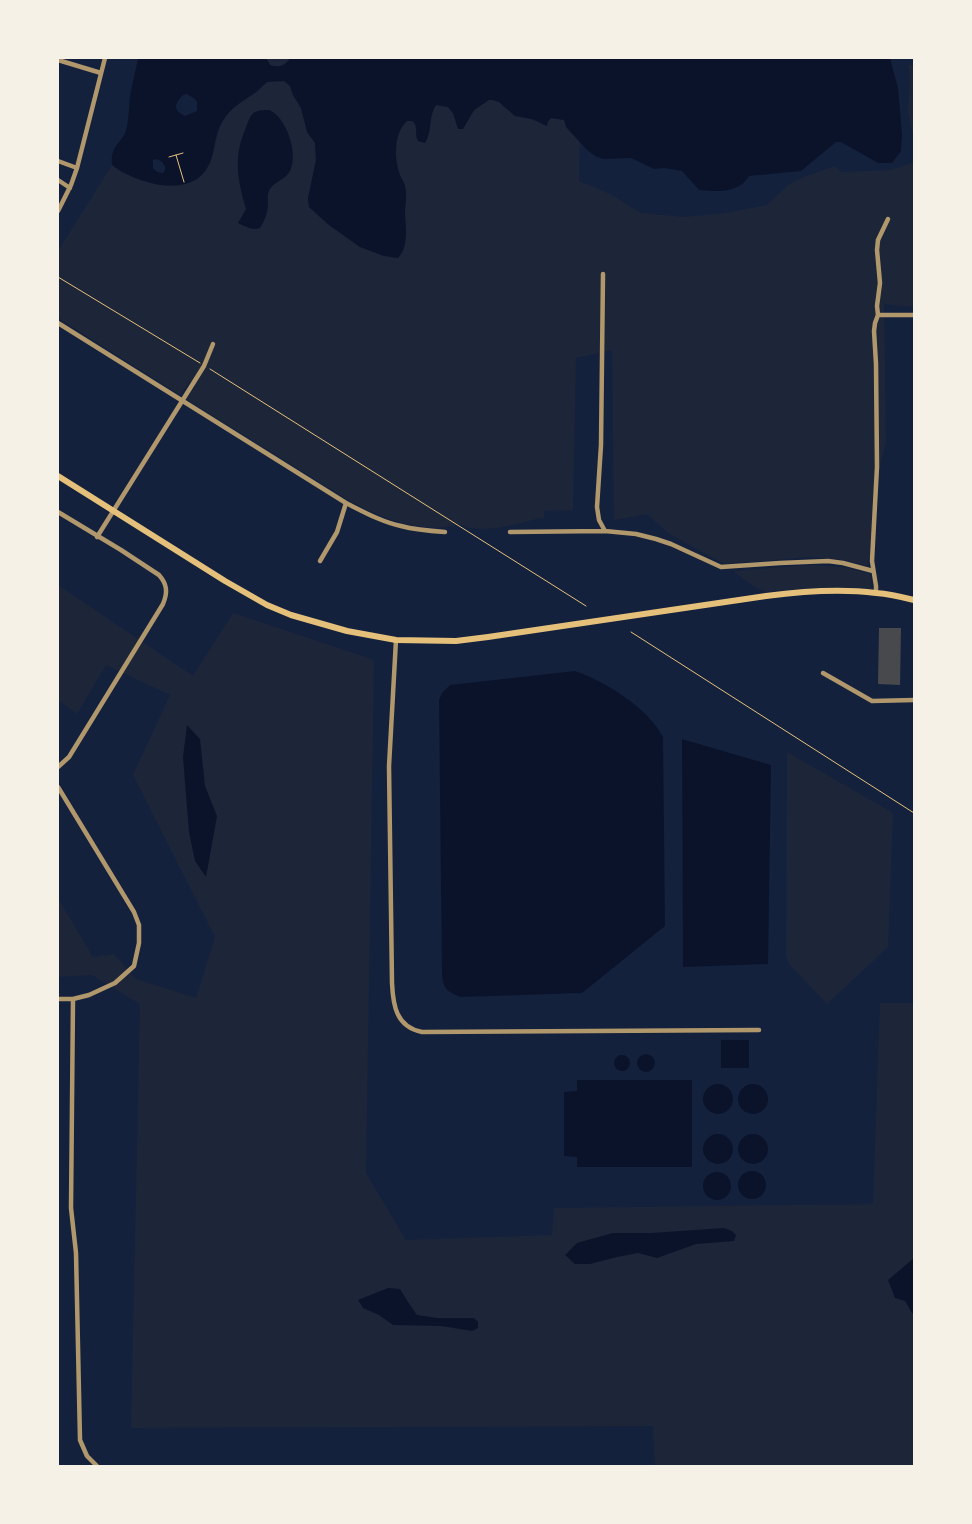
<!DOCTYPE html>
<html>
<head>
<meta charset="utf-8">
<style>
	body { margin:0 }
	#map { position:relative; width:972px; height:1524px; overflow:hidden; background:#14213d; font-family:Quicksand,sans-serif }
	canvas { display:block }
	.frame { position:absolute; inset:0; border:59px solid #f6f1e7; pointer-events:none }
</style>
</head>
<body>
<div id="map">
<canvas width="972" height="1524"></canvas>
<div class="frame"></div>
</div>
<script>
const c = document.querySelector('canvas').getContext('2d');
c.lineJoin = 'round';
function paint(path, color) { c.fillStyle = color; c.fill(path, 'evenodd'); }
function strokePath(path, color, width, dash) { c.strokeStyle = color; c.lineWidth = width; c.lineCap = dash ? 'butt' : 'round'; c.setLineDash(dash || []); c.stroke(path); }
const green = new Path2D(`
	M266,58H290C285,66 278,68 270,65Z
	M908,64L914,66V141L908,111L910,75Z
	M272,81H284L290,86L293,95L301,108L315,143L316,160L308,198L309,207L329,225L360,247L384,256L405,212V187L399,174L396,157L397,141L400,129L407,121H412C417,124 416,132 416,138L427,139C430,128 429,114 436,105L448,107C454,114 457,122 463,129L474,110L488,100H493L499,102L508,110L525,118L538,121L545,126L548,125V122L551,118L564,120L580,142L579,181L610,194L641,213L683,217L725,213L767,205L789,184L804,177L835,166L842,172L890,170L912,163L914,159V307L884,304L886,443L879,468L872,558H868V566L844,560L810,557L724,564L668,533L647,514L614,520L612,350L576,358L573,510L544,511V518H540C520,523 479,536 460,524C423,536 380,517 348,500L186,399L195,386L189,382L180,395L58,318V251L112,165L122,173L144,181L211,160C217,140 218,122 234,107C241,100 250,98 257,92C263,87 264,82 272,81Z
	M810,565L843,567L870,574L872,589L811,588L766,592L753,586L733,571Z
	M58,585L193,676L233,613L374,660L366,1173L406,1240L552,1235L554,1208L873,1204L880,1003H914V1466H655L653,1426L131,1428L140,1004L92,975L58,977V898L93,957L114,954L136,979L196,998L215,937L133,775L170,695L106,665L77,714L58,700Z
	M787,752L893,813L888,947L827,1004L789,964L786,956Z`);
const water = new Path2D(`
	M138,58H266L270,65C278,68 286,66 290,58H890L898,88L902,134L901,151L892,163H878L841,142H836L801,171L749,176C740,193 717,192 699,190L682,171L664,168L654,169L631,158L603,159L595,156L587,150L566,127L564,120L551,118L548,121L547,126L532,119L515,116L499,102L493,100H489L474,110L463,129H458L453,113L448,107L436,105C428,116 433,131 425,143L418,141C414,134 419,125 412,121H407C394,133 394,156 399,172C400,177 404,181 405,186C407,194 406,202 405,210C405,225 410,246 398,258L384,256L360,247L329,225L309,207L308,198L316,160L315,143L307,132L301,108L293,95L290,86L284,81L267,82C263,85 260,89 256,92C242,102 231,107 222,122C213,137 216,156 206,170C186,199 134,182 112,165C110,142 124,144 127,126C129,116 129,106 130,96C132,83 136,70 138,58ZM187,94L195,99L197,102V111L185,116C173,110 174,104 183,95ZM155,159C161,160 166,164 165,170L163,173L157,172L153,168V160Z
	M269,110C286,116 299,154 290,171C285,181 273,181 269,191C267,195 268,198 268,203C268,212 265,220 260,228C252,231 245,226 238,223L246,209C238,181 233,158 245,130C251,115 250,110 269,110Z
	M575,671C606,682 647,707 663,737L665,926L582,993L461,997C447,992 443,988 442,975L439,700L442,693L450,685Z
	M187,725L200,739L205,786L217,816L206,877L195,861L189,832L183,757Z
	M682,739L771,765L768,964L683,967Z
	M721,1040H749V1068H721Z
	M637 1063a9 9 0 1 1 18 0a9 9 0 1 1-18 0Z
	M614 1063a8 8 0 1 1 16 0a8 8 0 1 1-16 0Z
	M577,1080H692V1167H577V1157L564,1156V1092L577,1091Z
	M738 1099a15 15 0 1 1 30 0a15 15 0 1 1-30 0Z
	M703 1099a15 15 0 1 1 30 0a15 15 0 1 1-30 0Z
	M703 1149a15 15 0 1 1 30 0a15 15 0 1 1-30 0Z
	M738 1149a15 15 0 1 1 30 0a15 15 0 1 1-30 0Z
	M738 1185a14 14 0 1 1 28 0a14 14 0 1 1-28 0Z
	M703 1186a14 14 0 1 1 28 0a14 14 0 1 1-28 0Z
	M724,1228L732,1231L736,1235L734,1241L696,1244L657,1258L638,1253L617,1257L590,1264H575L565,1255L577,1243L613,1233H651Z
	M914,1258V1314L912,1313L905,1301L895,1298L888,1280Z
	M388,1288L400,1289L408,1302L417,1315L437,1318H474L478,1322V1328L472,1331L442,1326L393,1325L379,1315L363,1308L358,1300Z`);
const building = new Path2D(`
	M879,628H901L900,685L878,684Z`);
const path = new Path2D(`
	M176,155L184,182
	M169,157L183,153
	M58,277L200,363
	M210,369L586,606
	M631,632L914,813`);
const minor = new Path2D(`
	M58,60L101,73
	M58,161L77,168
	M58,180L70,188
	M58,211L71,185L77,168L105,58
	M603,274L601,445L597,507L599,520L605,531
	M878,315H914
	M58,323L346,503C364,512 382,522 401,526C416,530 430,531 445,532
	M58,512L121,550L159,575C167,584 168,592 163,604L69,757L58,767
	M510,532L605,531L636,534L656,539L671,544L721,567L780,563L828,561L843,563L873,571
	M97,537L204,366L213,344
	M320,561L337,532L346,503
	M876,593V586L872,561L877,467L876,364L874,331L875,323L878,315L877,306L880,283L877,250L878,240L888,219
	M396,640L389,766L392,983C393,1005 396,1027 422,1032L759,1030
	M823,673L872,701L914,700
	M58,787L134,912L139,925V943L134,966L115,983L89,995L73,999H58
	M73,999L71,1208L76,1253L80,1440L87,1456L97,1466`);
const secondary = new Path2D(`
	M58,476L225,581L267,605L291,615L347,631L396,640L456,641L488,637L766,596C803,591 839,588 876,593C889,594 902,597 914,600`);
paint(green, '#1d2539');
paint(water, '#0b132b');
paint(building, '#48494c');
strokePath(path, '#e5c07b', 1);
strokePath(minor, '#b1986c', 4.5);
strokePath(secondary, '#e5c07b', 6);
</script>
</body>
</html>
